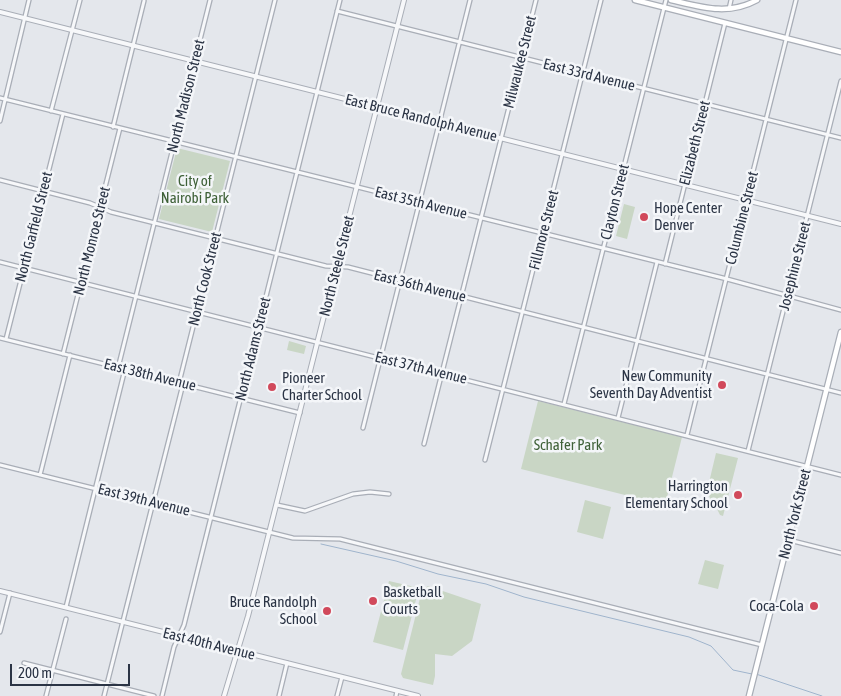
<!DOCTYPE html>
<html>
<head>
<meta charset="utf-8">
<style>
	body { margin:0 }
	#map { position:relative; width:841px; height:696px; overflow:hidden; background:#e4e7ec; font-family:"Asap Condensed",sans-serif }
	canvas { display:block }
	.scale { position:absolute; left:10px; top:664px; width:120px; height:22px; box-sizing:border-box; border:2px solid #2b3445; border-top:0; padding-left:6px; font-size:15px; line-height:18px; white-space:nowrap; color:#2b3445; -webkit-text-stroke:4px #f4f6f9; paint-order:stroke }
</style>
</head>
<body>
<div id="map">
<canvas width="841" height="696"></canvas>
<div class="scale">200 m</div>
</div>
<script>
const c = document.querySelector('canvas').getContext('2d');
c.lineJoin = 'round';
function paint(path, color) { c.fillStyle = color; c.fill(path, 'evenodd'); }
function strokePath(path, color, width, dash) { c.strokeStyle = color; c.lineWidth = width; c.lineCap = dash ? 'butt' : 'round'; c.setLineDash(dash || []); c.stroke(path); }
function drawText(font, color, halo, rows, align = 'center') {
  c.font = font + ' "Asap Condensed",sans-serif'; c.lineWidth = 5; c.setLineDash([]); c.textBaseline = 'middle'; c.strokeStyle = halo; c.fillStyle = color; for (const [text, x, y, turn = 0] of rows) {
    c.save(); c.translate(x, y); c.rotate((+turn || 0) * Math.PI / 180); c.textAlign = isNaN(turn) ? turn : align; if (halo) c.strokeText(text, 0, 0); c.fillText(text, 0, 0); c.restore();
  }
}
const green = new Path2D(`
	M177,148L230,161L212,232L159,219Z
	M624,204L635,207L627,239L616,236Z
	M289,341L306,346L304,354L287,350Z
	M538,401L682,437L665,505L521,469Z
	M716,453L738,458L723,516L720,515L716,507L710,510L705,501L710,498L707,491Z
	M585,500L611,507L603,539L577,532Z
	M705,560L724,565L718,589L698,584Z
	M389,581L419,588L403,650L373,642Z
	M428,586L481,604L472,641L452,656L435,654V676L433,685L403,678L401,674L422,590Z`);
const stream = new Path2D(`
	M321,544L396,561L438,574L486,584L524,597L689,637L711,646L733,670L752,674
	M756,674L822,696`);
const minor = new Path2D(`
	M729,9L731,0
	M337,11L841,138
	M0,98L727,279L841,310
	M51,111L80,0
	M0,121L29,0
	M113,127L144,1
	M0,180L90,203L111,212L326,266L348,267L841,393
	M0,262L841,475
	M665,264L725,23
	M0,338L300,413
	M6,339L63,114
	M63,354L120,128
	M118,368L210,0
	M179,383L275,0
	M564,404L666,0
	M618,418L657,262
	M363,428L470,0
	M687,435L796,0
	M424,444L536,0
	M748,451L841,81
	M485,460L601,0
	M0,465L293,538L340,539L762,645
	M40,475L70,355
	M277,505L305,511L353,494L370,492L389,494
	M789,540L841,553
	M66,607L125,369
	M0,632L10,593
	M24,663L154,696
	M46,696L66,619
	M104,696L183,384
	M162,696L174,647L184,625L340,0
	M279,696L287,663
	M337,696L342,677
	M396,696L397,691`);
const tertiary = new Path2D(`
	M0,12L841,224
	M0,591L418,696
	M224,696L248,616L404,0`);
const secondary = new Path2D(`
	M635,0L841,52
	M671,0C701,7 728,16 757,0
	M749,696L841,332`);
const markers = [
	[644,217,5,"#d1495b"],
	[722,385,5,"#d1495b"],
	[272,387,5,"#d1495b"],
	[738,495,5,"#d1495b"],
	[373,601,5,"#d1495b"],
	[814,606,5,"#d1495b"],
	[327,611,5,"#d1495b"]
];
const streetNames = [
	["Milwaukee Street",520,62,-76],
	["East 33rd Avenue",589,75,14],
	["North Madison Street",186,96,-76],
	["East Bruce Randolph Avenue",421,118,14],
	["Elizabeth Street",695,143,-76],
	["Clayton Street",615,202,-76],
	["East 35th Avenue",421,203,14],
	["Columbine Street",742,218,-76],
	["North Garfield Street",34,227,-76],
	["Fillmore Street",544,230,-76],
	["North Monroe Street",92,241,-76],
	["North Steele Street",337,266,-76],
	["Josephine Street",795,266,-76],
	["North Cook Street",205,279,-76],
	["East 36th Avenue",420,286,14],
	["North Adams Street",253,349,-76],
	["East 37th Avenue",421,368,14],
	["East 38th Avenue",150,375,14],
	["East 39th Avenue",144,500,14],
	["North York Street",795,514,-76],
	["East 40th Avenue",209,644,14]
];
const parkNames = [
	["City of",195,181],
	["Nairobi Park",195,198],
	["Schafer Park",568,445]
];
const poiNames = [
	["Hope Center",654,208,"left"],
	["Denver",654,225,"left"],
	["New Community",712,376],
	["Seventh Day Adventist",712,393],
	["Pioneer",282,378,"left"],
	["Charter School",282,395,"left"],
	["Harrington",728,486],
	["Elementary School",728,503],
	["Basketball",383,592,"left"],
	["Courts",383,609,"left"],
	["Bruce Randolph",317,602],
	["School",317,619],
	["Coca-Cola",804,606]
];
paint(green, '#c9d6c5');
strokePath(stream, '#9fb4cc', 1);
strokePath(minor, '#a9aeb7', 5.5);
strokePath(tertiary, '#a9aeb7', 6);
strokePath(secondary, '#a9aeb7', 7);
strokePath(minor, '#f7f8fa', 3);
strokePath(tertiary, '#f7f8fa', 4);
strokePath(secondary, '#fff', 4.5);
for (const [x, y, r, color] of markers) { const dot = new Path2D(); dot.arc(x, y, r, 0, 2 * Math.PI); c.fillStyle = color; c.fill(dot); strokePath(dot, '#f4f6f9', 2); }
drawText('15px', '#2b3445', '#f4f6f9', streetNames);
drawText('15px', '#3f6138', '#f4f6f9', parkNames);
drawText('15px', '#2b3445', '#f4f6f9', poiNames, 'right');
</script>
</body>
</html>
